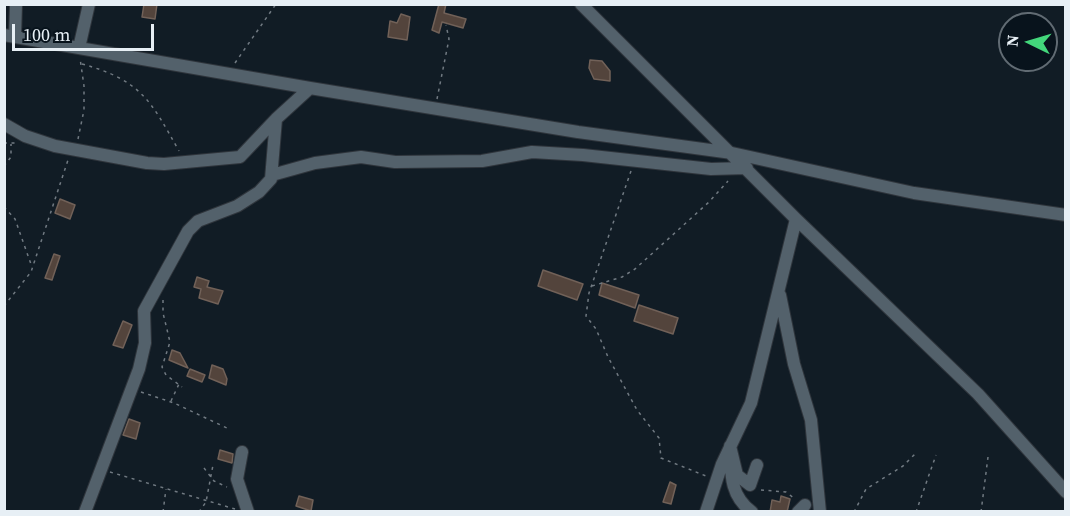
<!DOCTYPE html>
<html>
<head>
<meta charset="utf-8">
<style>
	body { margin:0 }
	#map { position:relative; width:1070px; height:516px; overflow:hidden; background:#111c25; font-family:"Source Serif 4",serif }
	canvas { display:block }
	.frame { position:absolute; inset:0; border:6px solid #e7eff5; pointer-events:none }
	.north { position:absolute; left:998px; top:12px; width:60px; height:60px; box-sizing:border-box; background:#08131c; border:2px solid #616b73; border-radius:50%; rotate:275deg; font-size:16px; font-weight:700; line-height:24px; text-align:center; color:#e7eff5 }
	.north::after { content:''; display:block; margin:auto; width:21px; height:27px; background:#43d77b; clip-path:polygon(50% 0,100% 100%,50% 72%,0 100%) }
	.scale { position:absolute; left:12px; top:24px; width:142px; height:27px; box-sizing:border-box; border:3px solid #e7eff5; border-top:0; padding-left:8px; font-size:18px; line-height:21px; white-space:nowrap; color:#e7eff5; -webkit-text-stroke:4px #08131c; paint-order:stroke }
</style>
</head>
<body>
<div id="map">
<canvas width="1070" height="516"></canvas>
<div class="frame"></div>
<div class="north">N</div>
<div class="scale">100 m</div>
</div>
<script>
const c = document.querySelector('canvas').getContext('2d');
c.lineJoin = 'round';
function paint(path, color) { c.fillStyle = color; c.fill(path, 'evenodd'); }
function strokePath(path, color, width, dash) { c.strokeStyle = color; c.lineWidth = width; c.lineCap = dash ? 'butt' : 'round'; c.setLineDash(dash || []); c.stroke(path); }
const building = new Path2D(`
	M144,4H157L155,19L142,17Z
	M439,4H446L444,13L466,19L463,28L442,22L439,33L432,30Z
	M401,14L410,17L407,40L388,37L390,21L397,23Z
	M590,60L602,61L610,71V81L594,79L589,68Z
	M60,199L75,205L70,219L55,213Z
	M54,254L60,256L52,280L45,278Z
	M543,270L583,284L577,300L538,286Z
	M197,277L209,281L207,287L223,291L218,304L199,298L201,289L194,287Z
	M602,283L639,295L635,308L599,295Z
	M639,305L678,318L673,334L634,321Z
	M123,321L132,325L123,348L113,345Z
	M172,350L180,353L188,368L169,360Z
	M212,365L223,369L227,379L226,385L209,378Z
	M190,369L205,375L202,382L187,376Z
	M129,419L140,423L136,439L123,435Z
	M220,450L233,454L232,463L218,459Z
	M670,482L676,485L671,504L663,502Z
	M299,496L313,500L311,511L296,506Z
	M781,496L790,499L787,512H770L772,500L780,502Z`);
const path = new Path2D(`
	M235,63L276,4
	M82,64C141,80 151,101 179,151
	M437,99L449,39L446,25
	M78,139L84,110V86L80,58
	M4,143H16
	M4,166L11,157V144
	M631,171L589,293L586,316L596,329L608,357L637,410L659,438L661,458L706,476
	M4,207L15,219L32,267
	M592,286L622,277L635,269L709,202L728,181
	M163,300V313L170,342L162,367L166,375L182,387
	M4,306L31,272L68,160
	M141,392L174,403L229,429
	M171,401L179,384
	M204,468L214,481L227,487
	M110,472L235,509
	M761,490L786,492L795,499
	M163,512L166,489
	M199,512L206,502L213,465
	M854,512L866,489L903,466L917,452
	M916,512L936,455
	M981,512L988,457`);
const minor = new Path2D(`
	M581,4L796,219L978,394L1066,492
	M4,35L310,88L578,132L732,153L914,193L1066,215
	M15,37L16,4
	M79,48L89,4
	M4,124L25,136L55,146L147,163L164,164L240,157L275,120
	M272,175L315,163L361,157L395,162L482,161L532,152L583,155L711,169L747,168
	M780,295L794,364L811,420L820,512
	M242,452L237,479L248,512
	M85,512L139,369L145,343L144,311L188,231L198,221L237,206L259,192L271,179L276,119L310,88
	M706,512L722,464L751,403L796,219
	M752,512C729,495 731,472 730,446L737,475L750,485L757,465
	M798,512L805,505`);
paint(building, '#53443c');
strokePath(building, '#716158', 1.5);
strokePath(minor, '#2f353c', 14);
strokePath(path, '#717a82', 1.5, [3, 4.5]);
strokePath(minor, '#53616b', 12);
</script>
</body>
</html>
